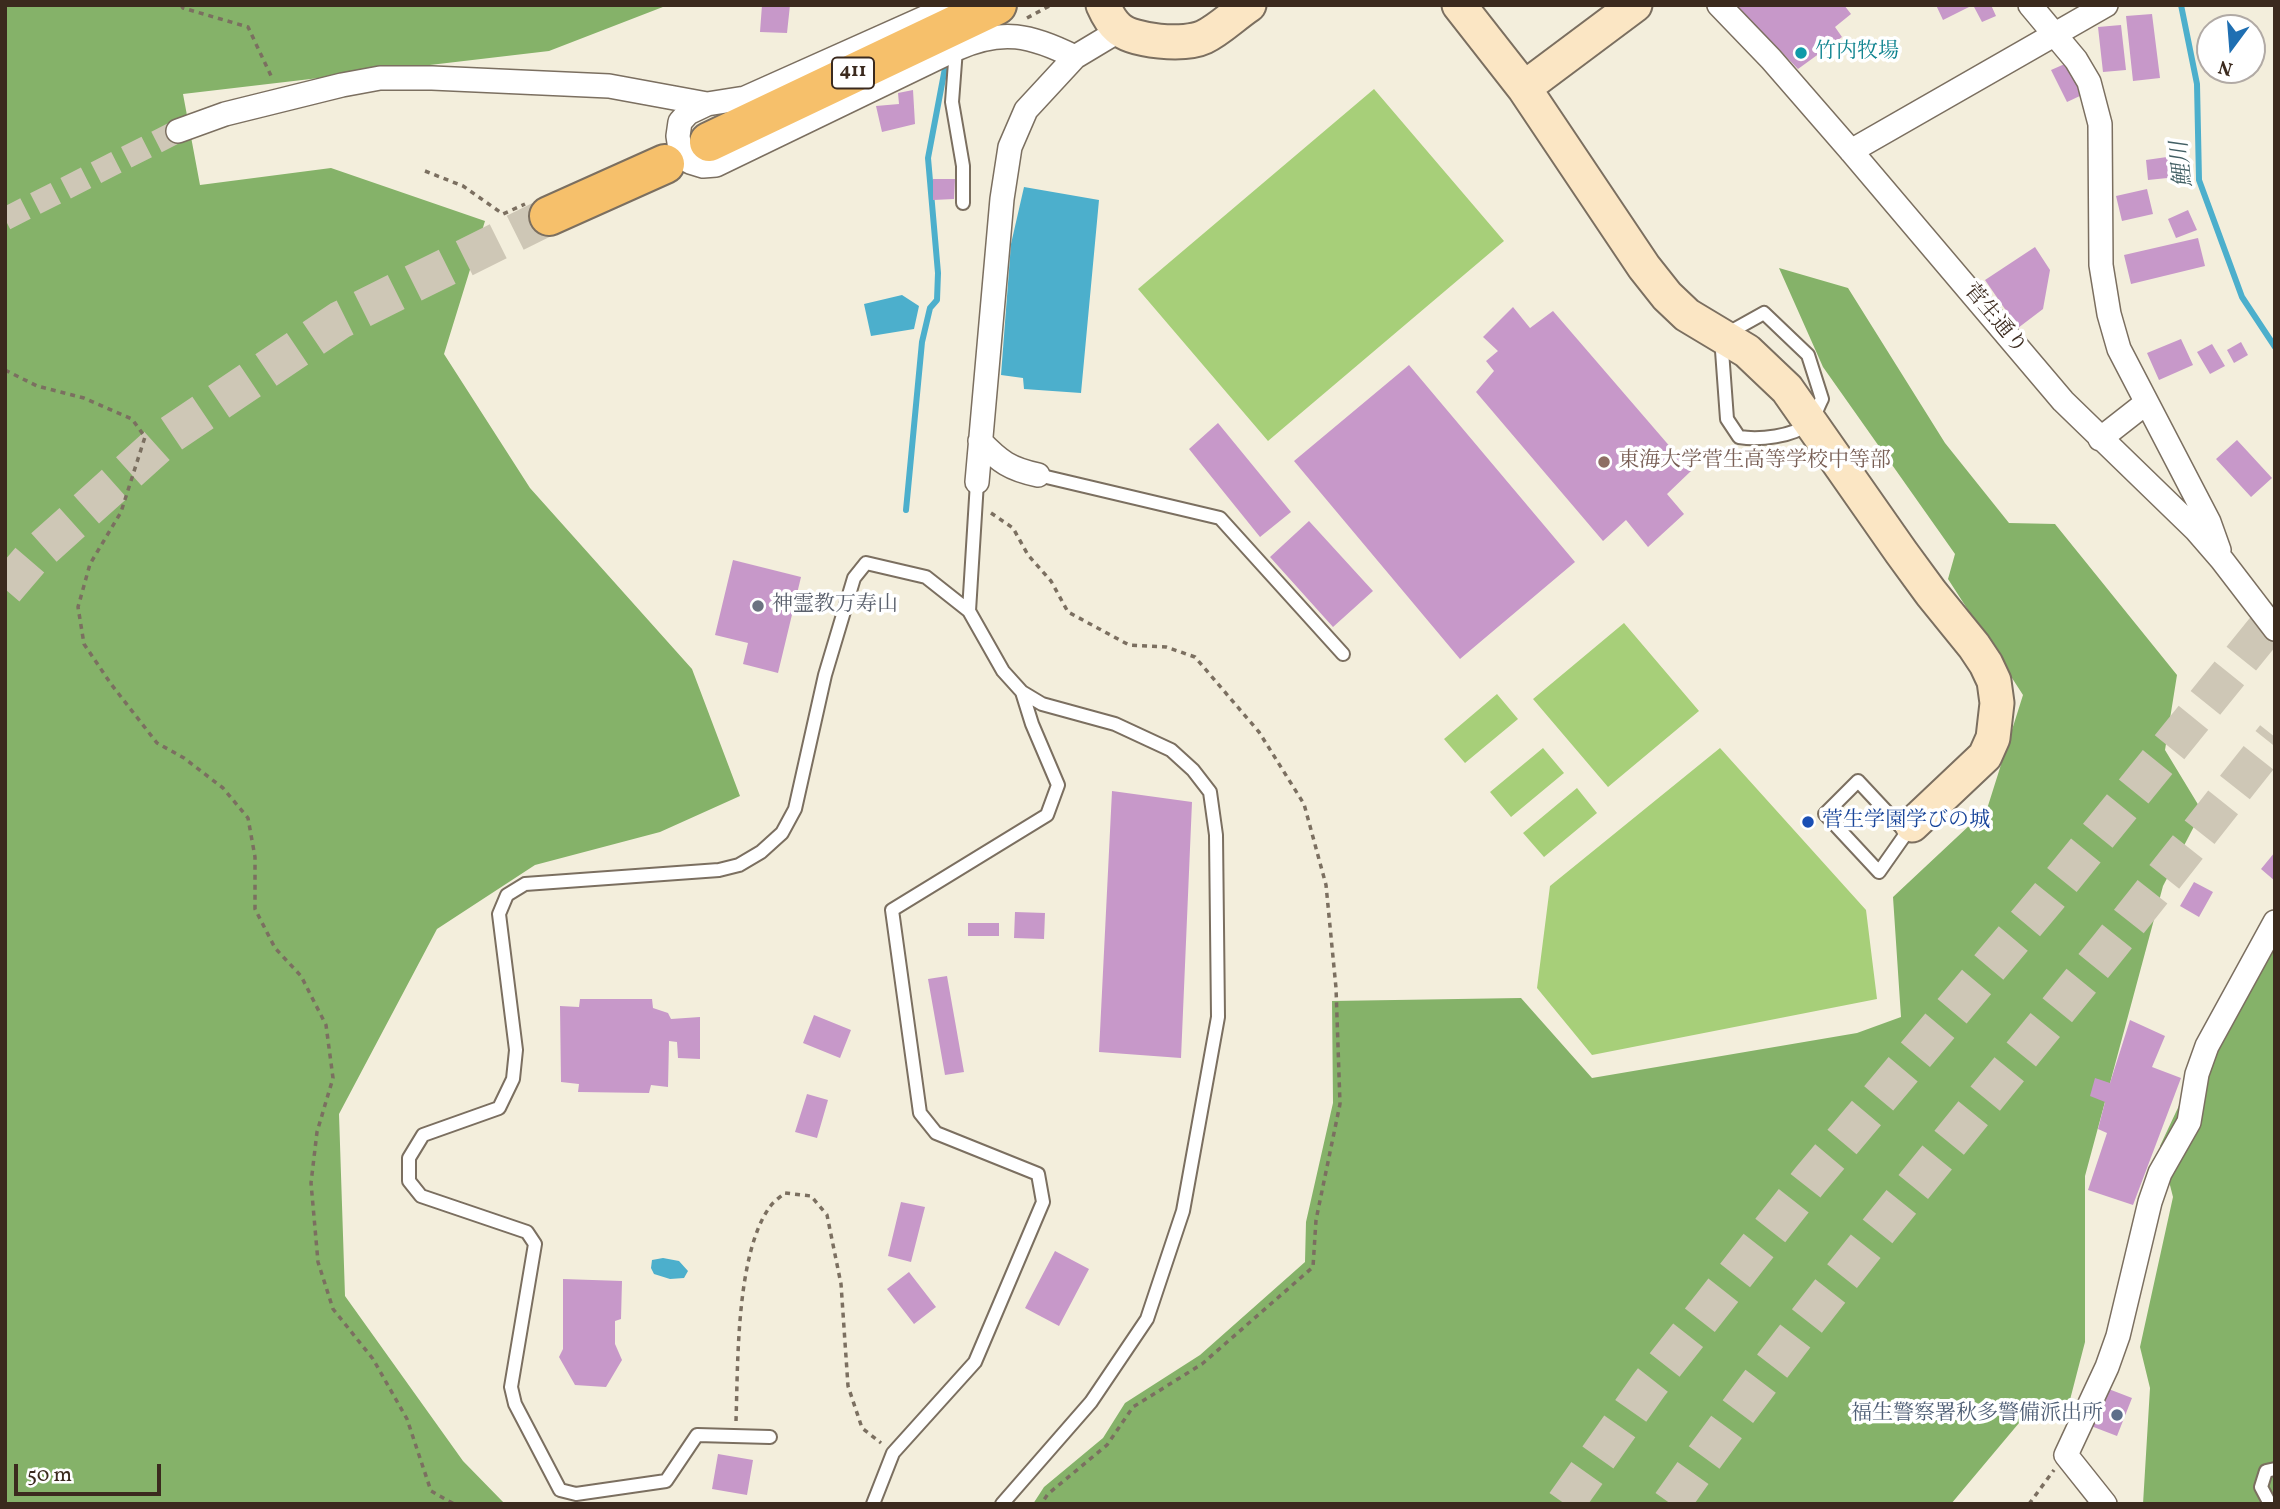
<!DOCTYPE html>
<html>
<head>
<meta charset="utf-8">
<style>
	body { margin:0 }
	#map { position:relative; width:2280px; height:1509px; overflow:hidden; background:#f3eedc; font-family:Vollkorn,serif }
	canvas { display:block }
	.frame { position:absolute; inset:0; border:7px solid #3b2a1e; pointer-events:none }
	.north { position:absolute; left:2196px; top:14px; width:70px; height:70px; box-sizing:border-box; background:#fff; border:2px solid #b1aaa5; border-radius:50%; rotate:196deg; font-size:19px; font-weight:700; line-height:28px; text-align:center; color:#3b2a1e }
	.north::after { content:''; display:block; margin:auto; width:24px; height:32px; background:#1f6fb2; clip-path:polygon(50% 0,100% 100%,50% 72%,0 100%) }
	.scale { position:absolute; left:14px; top:1464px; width:147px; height:32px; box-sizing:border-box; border:4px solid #3b2a1e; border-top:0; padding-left:9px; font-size:21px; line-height:24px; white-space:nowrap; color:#3b2a1e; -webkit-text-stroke:5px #fff; paint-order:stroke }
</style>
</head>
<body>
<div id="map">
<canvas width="2280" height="1509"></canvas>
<div class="frame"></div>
<div class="north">N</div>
<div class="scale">50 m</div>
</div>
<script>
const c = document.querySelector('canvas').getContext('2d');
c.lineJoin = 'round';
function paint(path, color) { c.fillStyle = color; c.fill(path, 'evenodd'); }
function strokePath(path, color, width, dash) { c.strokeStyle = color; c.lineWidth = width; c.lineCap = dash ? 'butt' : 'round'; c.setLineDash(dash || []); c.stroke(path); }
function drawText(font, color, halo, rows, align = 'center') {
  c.font = font + ' Vollkorn,"Noto Serif JP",serif'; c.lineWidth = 7; c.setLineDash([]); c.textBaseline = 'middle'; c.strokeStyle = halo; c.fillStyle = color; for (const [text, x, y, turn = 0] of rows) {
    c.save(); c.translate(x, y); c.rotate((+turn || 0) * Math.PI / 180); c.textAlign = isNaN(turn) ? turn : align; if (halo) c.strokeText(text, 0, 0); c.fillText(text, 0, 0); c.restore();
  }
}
const green = new Path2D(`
	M1374,89L1504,241L1268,441L1138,289Z
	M1624,623L1699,711L1608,787L1533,699Z
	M1497,694L1518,719L1465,763L1444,739Z
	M1543,748L1564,773L1511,817L1490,792Z
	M1720,748L1866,910L1877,999L1592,1055L1537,988L1550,886Z
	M1577,788L1597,813L1544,857L1523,833Z`);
const forest = new Path2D(`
	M5,5H668L549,51L183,94L200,185L331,168L485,221L444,354L530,488L692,669L740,796L660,832L535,865L437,929L339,1114L345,1296L463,1461L505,1504H5Z
	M1779,268L1848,288L1945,443L2009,523L2055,524L2177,675L2165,750L2202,811L2163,886L2085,1176V1342L2065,1419L2019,1423L1951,1504H1033L1044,1487L1103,1438L1125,1403L1200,1355L1305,1262L1306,1222L1333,1103L1332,1001L1521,998L1592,1078L1857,1033L1901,1017L1893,897L1987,809L2023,695L1948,579L1955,554L1823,367Z
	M2275,911V1504H2143L2150,1388L2140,1347L2173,1197L2160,1146L2269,914Z`);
const water = new Path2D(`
	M1024,187L1099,200L1081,393L1024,389L1023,378L1001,375L1011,244Z
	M902,295L919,306L914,329L871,336L864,304Z
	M663,1258L679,1261L688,1271L684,1278L670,1279L654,1274L651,1268L652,1260Z`);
const stream = new Path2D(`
	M2181,5L2197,84L2199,180L2242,297L2275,347
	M906,510L922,342L930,308L937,300L938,273L928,158L945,68`);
const building = new Path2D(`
	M762,5H790L787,33L760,32Z
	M1736,5H1844L1851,14L1835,27L1842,37L1798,69Z
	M1936,5H1973L1943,20Z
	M1973,5H1991L1996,16L1982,22Z
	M2152,14L2160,78L2133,81L2126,16Z
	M2121,25L2126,70L2103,72L2098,27Z
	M2067,63L2082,95L2067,102L2051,70Z
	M913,90L915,124L882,132L876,106L899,104L898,93Z
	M2174,156L2177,177L2148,180L2146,160Z
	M933,179H955L954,199L933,200Z
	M2147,189L2153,214L2122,221L2116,196Z
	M2188,210L2197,230L2176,238L2168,219Z
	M2198,238L2205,266L2131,284L2124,255Z
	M2035,247L2050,270L2043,309L2018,328L1985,280Z
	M1513,307L1530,328L1553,311L1691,471L1667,494L1684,514L1648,547L1626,520L1603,541L1476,392L1494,371L1486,361L1498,351L1483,337Z
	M2181,339L2193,365L2159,380L2147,353Z
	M2241,342L2248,355L2234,363L2227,350Z
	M2212,344L2225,366L2210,374L2197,352Z
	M1409,365L1575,562L1460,659L1294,461Z
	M1218,423L1291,512L1260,537L1189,449Z
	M2237,440L2272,478L2251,497L2216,459Z
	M1309,521L1373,591L1333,627L1270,557Z
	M733,560L801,577L778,673L743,664L748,643L715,635Z
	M1112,791L1192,802L1181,1058L1099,1052Z
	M2275,852V881L2261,869Z
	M2194,882L2213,892L2199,917L2180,906Z
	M1015,912L1045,913L1044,939L1014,938Z
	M968,923H999V936H968Z
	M947,976L964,1072L945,1075L928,979Z
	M580,999H652L653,1008L668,1013L671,1019L700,1017V1059L678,1058L677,1042L669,1041L668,1087L651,1085L649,1093L578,1092L579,1084L561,1082L560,1006L579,1007Z
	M814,1015L851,1030L840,1058L803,1043Z
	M2130,1020L2165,1036L2152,1067L2181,1078L2133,1205L2088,1190L2107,1133L2098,1129L2105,1102L2090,1096L2095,1078L2110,1083Z
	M807,1094L828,1100L817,1138L795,1132Z
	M901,1202L925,1207L911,1262L888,1256Z
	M1055,1251L1089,1269L1059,1326L1025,1308Z
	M909,1272L936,1307L914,1324L887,1289Z
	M563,1279L622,1281L621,1319L615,1321V1344L622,1360L606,1387L575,1385L559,1357L563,1349Z
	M2106,1388L2132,1398L2117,1436L2091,1426Z
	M718,1454L753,1460L747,1495L712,1489Z`);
const streetTunnel = new Path2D(`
	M5,219L178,131`);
const highwayTunnel = new Path2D(`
	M5,589L30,560L168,436L340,320L549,216
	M1565,1504L1649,1385L1810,1180L2049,896L2275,617
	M1671,1504C1808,1309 1962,1129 2111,944C2166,875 2220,806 2275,737`);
const path = new Path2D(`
	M181,5L183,8L248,27L273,80
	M1027,18L1051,5
	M425,171L463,186L503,214L525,204
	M5,370L37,386L84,398L132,419L145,437L121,512L90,564L78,607L84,644L111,684L157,743L184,758L223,788L248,818L255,857V909L275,948L301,976L326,1025L333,1078L317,1132L311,1183L318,1262L333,1309L373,1359L407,1419L431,1491L454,1504
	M991,513L1013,528L1028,555L1051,581L1068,612L1129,645L1166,647L1195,657L1259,732L1304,804L1326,885L1336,988L1340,1104L1316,1220L1313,1267L1202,1364L1133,1407L1107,1445L1048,1494L1041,1504
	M736,1421C738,1363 736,1256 769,1208C773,1202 780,1197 785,1193L811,1196L827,1215L841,1284L848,1386L862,1428L881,1443
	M2029,1504L2054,1470`);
const lane = new Path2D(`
	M956,49L952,102L963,166V203
	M1764,313L1808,355L1822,399C1818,406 1815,418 1809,423C1793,437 1759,440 1739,437L1727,419L1721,337Z
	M1038,475L1220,518L1343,654
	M969,611L977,482
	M1858,781L1901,827L1912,825L1879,872L1825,814Z
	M770,1437L697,1435L666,1481L576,1494L560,1490L515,1404L511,1387L535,1244L527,1232L421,1196L409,1181V1158L423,1135L499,1108L513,1079L516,1050L499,914L507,895L525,884L719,870L739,865L761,852L782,833L795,809L825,675L854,578L866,563L926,577L969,611L1003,671L1022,692L1042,704L1115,724L1171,750L1193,770L1210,792L1216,835L1218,1017L1183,1211L1147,1319L1091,1402L1002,1504
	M873,1504L893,1453L975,1362L1043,1202L1038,1174L936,1133L920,1113L892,910L1047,815L1058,785L1032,724L1022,692
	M2270,1504L2261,1487L2266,1471L2275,1469`);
const street = new Path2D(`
	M1719,5L1771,59L1851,151L2063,401L2196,530L2222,560L2275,629
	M2030,5L2076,60L2089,82L2100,124L2101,265L2109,314L2119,349L2209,522L2219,550
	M964,20L942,10L745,98L707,104L688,113L680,122L678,136L680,149L690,162L703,166L716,165L956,49C1002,28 1031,35 1075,57
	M178,131L225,114L342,85L380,78H432L609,86L707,104
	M1851,151L2106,5
	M2100,439L2146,403
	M980,441C1000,462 1010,469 1038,475
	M977,482L1002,199L1010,147L1026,110L1075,57L1120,30
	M2105,1504L2066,1455L2107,1367L2118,1336L2150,1202L2160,1173L2189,1122L2197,1074L2207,1046L2275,922`);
const secondary = new Path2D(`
	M1103,5C1107,14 1111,22 1118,28C1133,42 1185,46 1204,37C1219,30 1234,15 1249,5
	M1459,5L1524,88L1644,267L1667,296L1687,315L1747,351L1787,389L1901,552L1931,593L1974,646L1986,664L1994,681L1997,703L1993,738L1985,756L1912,825
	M1524,88L1635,5`);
const highway = new Path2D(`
	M709,142L997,5
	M549,216L665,164`);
const markers = [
	[1801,53,7,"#0f9aa8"],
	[1604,462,7,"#8d6e63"],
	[758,606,7,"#6b7280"],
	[1808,822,7,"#1a4fb4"],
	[2117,1415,7,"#5c6f8a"]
];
const shields = [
	[853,73,42]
];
const shieldNames = [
	["411",853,73]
];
const cultureNames = [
	["竹内牧場",1815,53]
];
const streetNames = [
	["菅生通り",1994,320,50]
];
const educationNames = [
	["東海大学菅生高等学校中等部",1618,462]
];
const worshipNames = [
	["神霊教万寿山",772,606]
];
const transitNames = [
	["菅生学園学びの城",1822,822]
];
const serviceNames = [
	["福生警察署秋多警備派出所",2103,1415]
];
const waterNames = [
	["鯉川",2184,164,-96]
];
paint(green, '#a7cf79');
paint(forest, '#85b269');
paint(water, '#4cafcc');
strokePath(stream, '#4cafcc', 6);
paint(building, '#c798c9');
strokePath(streetTunnel, '#cec7b6', 23, [23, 11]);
strokePath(highwayTunnel, '#cec7b6', 38, [38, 19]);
strokePath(lane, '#7b6f60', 16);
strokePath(street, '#7b6f60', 26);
strokePath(secondary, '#7b6f60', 37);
strokePath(highway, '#7b6f60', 42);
strokePath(path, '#7b6f60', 3.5, [5, 5]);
strokePath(lane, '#fff', 12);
strokePath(street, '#fff', 23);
strokePath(secondary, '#fbe6c4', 33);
strokePath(highway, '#f6c06b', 38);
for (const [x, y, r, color] of markers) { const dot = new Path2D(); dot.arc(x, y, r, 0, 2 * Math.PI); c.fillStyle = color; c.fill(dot); strokePath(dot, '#fff', 2.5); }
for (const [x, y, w] of shields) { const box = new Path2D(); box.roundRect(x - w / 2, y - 15.5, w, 31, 5); c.fillStyle = '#fff'; c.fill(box); strokePath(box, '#3b2a1e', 2); }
drawText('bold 19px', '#3b2a1e', null, shieldNames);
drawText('21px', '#0d838f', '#fff', cultureNames, 'left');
drawText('21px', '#3b2a1e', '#fff', streetNames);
drawText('21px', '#785e54', '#fff', educationNames, 'left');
drawText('21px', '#5b616d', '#fff', worshipNames, 'left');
drawText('21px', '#164399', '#fff', transitNames, 'left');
drawText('21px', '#4e5e75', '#fff', serviceNames, 'right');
drawText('italic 23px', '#425f64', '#fff', waterNames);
</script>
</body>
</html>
